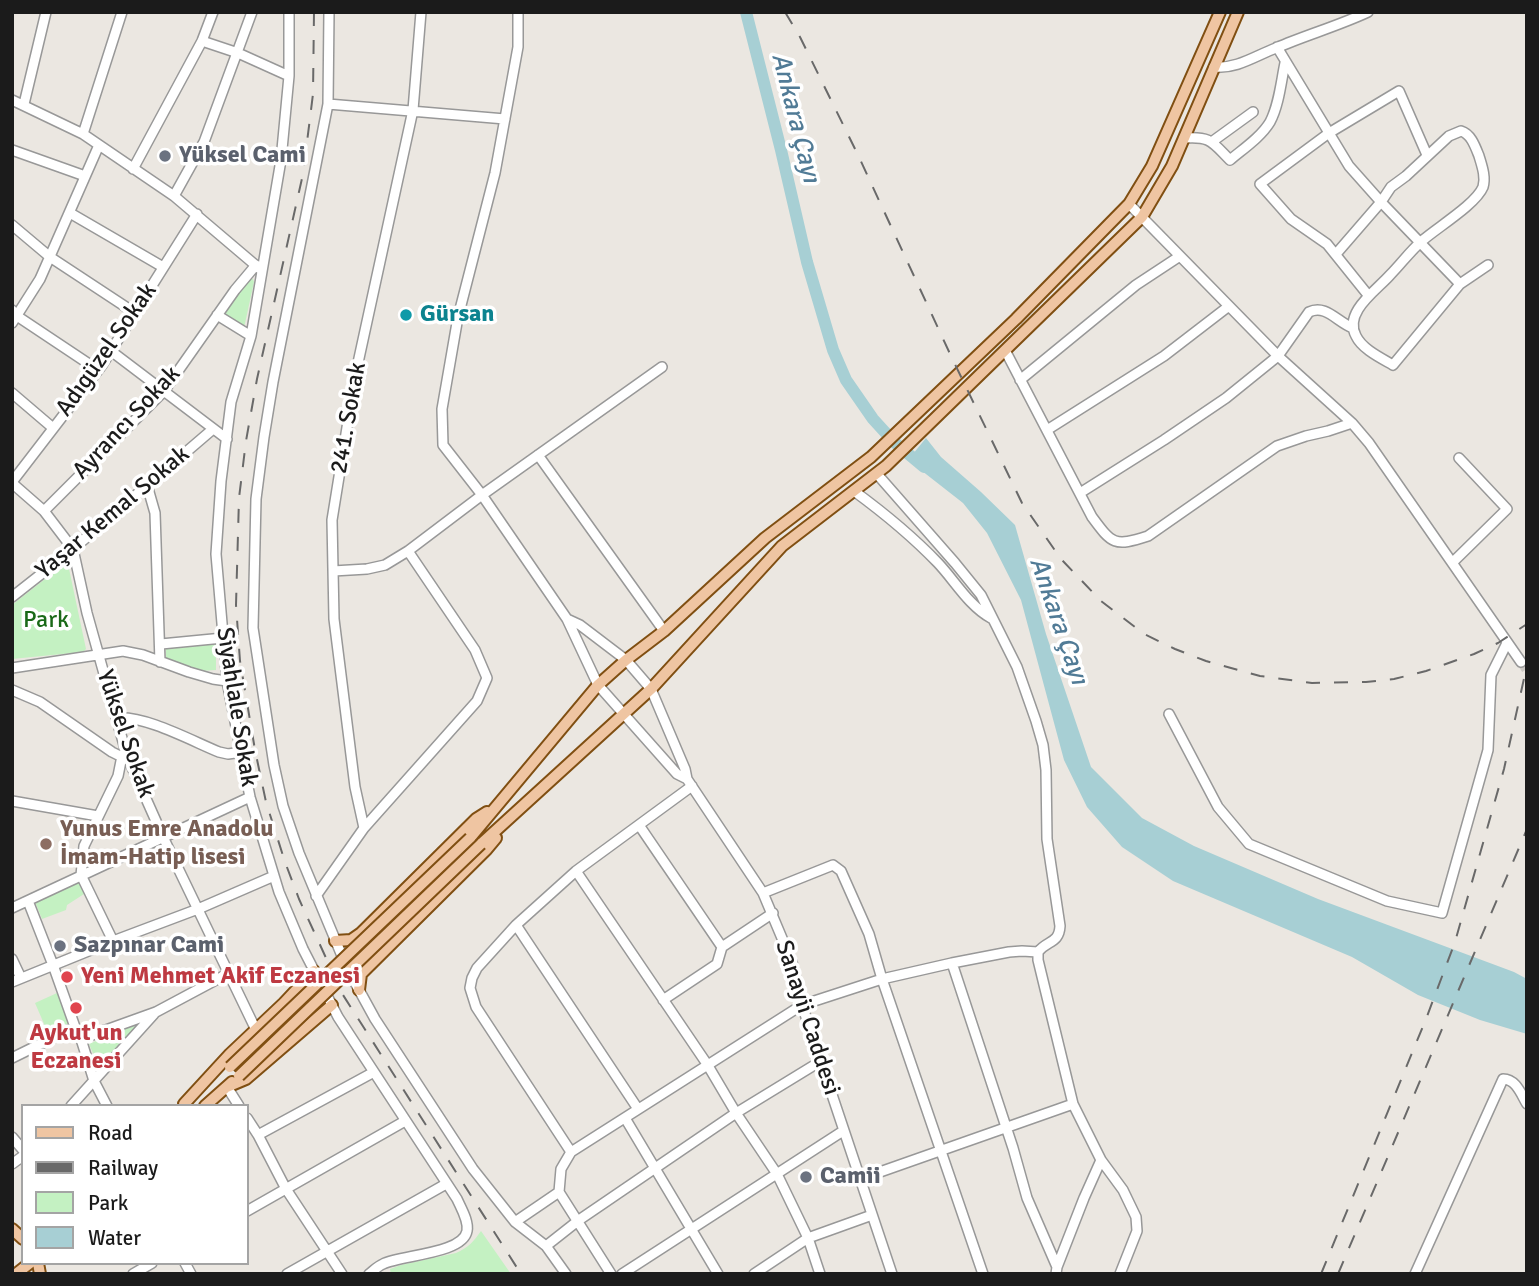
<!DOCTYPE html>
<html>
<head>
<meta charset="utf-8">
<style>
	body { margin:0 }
	#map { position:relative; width:1539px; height:1286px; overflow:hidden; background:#ebe7e1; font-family:Signika,sans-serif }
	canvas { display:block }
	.frame { position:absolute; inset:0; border:14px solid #1b1b1b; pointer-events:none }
	.legend { position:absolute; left:21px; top:1104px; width:228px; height:161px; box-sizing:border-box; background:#fff; border:2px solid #a4a4a4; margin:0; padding:9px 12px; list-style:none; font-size:21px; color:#1b1b1b }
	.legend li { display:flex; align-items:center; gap:14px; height:35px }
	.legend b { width:35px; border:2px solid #a4a4a4 }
</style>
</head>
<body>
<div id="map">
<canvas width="1539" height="1286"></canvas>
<div class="frame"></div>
<ul class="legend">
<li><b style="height:9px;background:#efc5a2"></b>Road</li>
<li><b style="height:9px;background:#696969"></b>Railway</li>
<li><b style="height:19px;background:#c4f1c2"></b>Park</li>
<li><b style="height:19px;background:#a7cfd4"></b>Water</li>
</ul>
</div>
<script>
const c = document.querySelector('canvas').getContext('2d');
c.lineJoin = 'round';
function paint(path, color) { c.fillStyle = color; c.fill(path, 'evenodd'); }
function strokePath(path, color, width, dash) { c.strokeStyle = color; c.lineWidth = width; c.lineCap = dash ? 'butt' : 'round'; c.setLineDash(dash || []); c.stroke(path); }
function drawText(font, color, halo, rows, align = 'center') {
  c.font = font + ' Signika,sans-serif'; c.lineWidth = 7; c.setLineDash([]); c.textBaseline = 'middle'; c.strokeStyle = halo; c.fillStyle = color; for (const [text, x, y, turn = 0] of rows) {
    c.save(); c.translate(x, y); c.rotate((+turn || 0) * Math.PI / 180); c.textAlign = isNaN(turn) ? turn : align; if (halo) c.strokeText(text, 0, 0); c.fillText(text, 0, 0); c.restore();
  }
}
const park = new Path2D(`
	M249,279H253L254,282L244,328L224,314Z
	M64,564H68L86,649L83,652L12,659V605Z
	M216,644V670L200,671L166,658V649Z
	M80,881L84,894L67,905L66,910L42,919L35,902Z
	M57,993L70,1023L48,1033L35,1003Z
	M137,1023L131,1034L98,1065L89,1044Z
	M481,1231L511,1274H391L390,1269L401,1265L456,1253C468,1248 474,1241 481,1231Z`);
const water = new Path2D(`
	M926,438L941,457L981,492L1015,525L1046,634L1091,767L1142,818L1194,846L1318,899L1514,972L1527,979V1034L1480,1020L1418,995L1352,957L1173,881L1122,847L1087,807L1064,760L1021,600L987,533L963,503L908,460Z`);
const river = new Path2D(`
	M746,12L781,150L807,262L833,350L846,380L873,419L894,442L924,467`);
const minorTunnel = new Path2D(`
	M1521,662L1527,671`);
const minor = new Path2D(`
	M289,12V76
	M329,12L328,104L273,382L264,437L256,499L253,628L274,765L283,806L299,853L347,968L375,1019L473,1169L515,1222L546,1246L566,1274
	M518,12V47L495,173L458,317L442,409L443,445L482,495L567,619L598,685L677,774L687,779
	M202,41L238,53L289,76L281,160L251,336L231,402L221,481L216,554L227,681L250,797L279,892L303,949L338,1017L457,1199C461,1208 469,1221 467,1231C463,1254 400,1255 383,1264C378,1266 373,1271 369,1274
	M1277,47L1349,166L1381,202L1460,284
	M1214,67C1237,69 1255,56 1276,48C1306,35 1338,26 1368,12
	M12,100L83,134L174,196L260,269
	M24,104L46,12
	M328,104L505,119
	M83,134L122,12
	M1184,138C1211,136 1212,142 1230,160C1243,149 1261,137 1270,122C1279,105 1281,82 1285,63
	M1213,141L1253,112
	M12,150L85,176
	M133,169L202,41L213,12
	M174,196L204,142L252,12
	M1129,204L1278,356L1352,423L1369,443L1521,662
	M70,213L163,267
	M12,225L50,257L135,313
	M1336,254L1381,202L1391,187L1406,176L1449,136L1461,131C1471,134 1475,146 1479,156C1482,166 1486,177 1483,187C1476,204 1438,227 1423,240C1411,250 1401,264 1390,275C1377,290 1343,312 1356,336C1362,349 1381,358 1393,365L1460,284L1488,265
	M1368,295L1327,244L1291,219L1260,184L1329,133L1399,91L1427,155
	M12,310L17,316L98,370
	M217,315L251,336
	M12,323L40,279L99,145
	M111,351L227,439
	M1006,352L1092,517C1112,544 1114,547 1148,536L1277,446L1306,436L1328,431L1352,423
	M1020,380L1136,285L1180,256
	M12,393L53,428
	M1047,430L1164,356L1229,306
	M538,455L664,631
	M12,482L102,365L197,214
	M12,483L44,511L73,549L87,613L127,756L164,839L256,1030
	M147,485L155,513L160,662
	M854,491C884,513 912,536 938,563C955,581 969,606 991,618
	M1080,493L1164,440L1226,398L1278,356L1309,312C1326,304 1337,322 1353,328
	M44,511L164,391L235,290L256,265
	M1453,562L1507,509L1459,458
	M333,571L367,569L385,565L408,551L482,495L662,367
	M12,597L73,549L213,429
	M567,619L580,625L626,660L651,689L685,769L687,779L763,893L792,962L802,1005L892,1274
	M161,644L223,638
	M12,668L123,651L143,655L189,672L213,679L227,681
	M12,690L40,702L112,752L118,755L126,756
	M1169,714L1218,807L1249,844L1387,901L1442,913L1488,750L1491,675L1507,643
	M117,718C144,715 192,741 219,752L228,754L242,752
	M12,801L98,816
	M639,825L722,947L773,913
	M364,828L355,787L334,619L332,520L356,372L413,110L421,12
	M576,871L707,1064L736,1113L777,1174L808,1238L820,1274
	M763,893L833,865L841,871L869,934L882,979L983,1274
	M316,896L364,828L477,701L487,678L475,650L408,551
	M28,901L53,965L75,1027L81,1039L94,1081L107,1106
	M12,908L250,797
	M516,925L638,1109
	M113,941L81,875L84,846L118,776L122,756
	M1038,952V960L1073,1104L1101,1160L1123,1190L1136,1217L1137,1231L1120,1274
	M12,959L21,978
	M952,963L1013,1148L1027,1198L1057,1267
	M12,982L113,941L198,909L274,876
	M663,1000L717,964L722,947
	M81,1039L156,1012L229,973
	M12,1058L75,1027
	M227,1087L239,1106
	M71,1106L154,1014
	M247,1118L258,1135L286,1189L342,1274
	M625,1118L718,1274
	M258,1135L374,1072
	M12,1137L23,1150
	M571,1152L476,1007L470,988L472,978L477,968L516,925L576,871L692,786
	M12,1164L23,1156
	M860,1179L1073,1104
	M247,1211L405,1121
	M515,1222L559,1192
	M546,1246L579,1220L736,1113L821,1061
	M185,1263L191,1274
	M133,1274L152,1263
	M287,1274L446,1184
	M611,1274L559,1192L561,1169L571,1152L802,1005L882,979L952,963L1009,952L1022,951L1038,952C1047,940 1059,944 1060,926L1047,839L1046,770L1043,745L1036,721L1017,667L981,595L955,563L877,474
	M622,1274L843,1131
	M754,1274L808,1238L872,1215
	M1056,1274L1057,1267L1084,1198L1101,1160
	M1415,1274L1503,1079C1516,1079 1521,1094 1527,1104`);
const major = new Path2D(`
	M470,838L598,685L626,660L664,631L765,538L871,457L1016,319L1129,204L1152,166L1220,12
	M481,844L651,689L782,546L886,466L1142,217L1172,166L1238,12
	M335,941L351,940L361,933L476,819L487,812
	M359,990L361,974L486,850L496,838
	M227,1087L246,1079L332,1005
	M184,1104L230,1054L284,1003L314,971
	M205,1106L232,1082
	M12,1229L23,1239
	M38,1263L40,1274
	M16,1274L30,1263`);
const rail = new Path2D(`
	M314,12L313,94L303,174L257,379L246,441L239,498L236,605L240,661L255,750L266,802L285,862L299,899L343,995L521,1274
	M785,12L800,37L858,155L951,356L1022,503L1061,559L1101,601L1144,634L1175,649L1206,661L1260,676L1312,683L1366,682L1394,679L1426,671L1474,654L1498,643L1527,624
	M1321,1274L1426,1019L1455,942L1504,769L1527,665
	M1338,1274L1527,829`);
const majorBridge = new Path2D(`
	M230,1067L470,838
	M239,1076L481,844`);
const markers = [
	[165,156,7,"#6b7280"],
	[406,315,7,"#0f9aa8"],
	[46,844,7,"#8d6e63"],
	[60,946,7,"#6b7280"],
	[67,977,7,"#e0444e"],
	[76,1008,7,"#e0444e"],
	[806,1177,7,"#6b7280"]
];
const worshipNames = [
	["Yüksel Cami",179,156],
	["Sazpınar Cami",74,946],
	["Camii",820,1177]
];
const cultureNames = [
	["Gürsan",420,315]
];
const streetNames = [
	["Adıgüzel Sokak",107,350,-55],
	["241. Sokak",349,418,-80],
	["Ayrancı Sokak",127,423,-47],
	["Yaşar Kemal Sokak",113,513,-40],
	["Siyahlale Sokak",236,707,81],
	["Yüksel Sokak",125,734,71],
	["Sanayii Caddesi",807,1018,72]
];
const parkNames = [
	["Park",46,621]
];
const educationNames = [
	["Yunus Emre Anadolu",60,830],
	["İmam-Hatip lisesi",60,858]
];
const healthNames = [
	["Yeni Mehmet Akif Eczanesi",81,977],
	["Aykut'un",76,1034,"center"],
	["Eczanesi",76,1062,"center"]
];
const waterNames = [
	["Ankara Çayı",795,118,76],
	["Ankara Çayı",1058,621,71]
];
paint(park, '#c4f1c2');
paint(water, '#a7cfd4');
strokePath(river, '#a7cfd4', 12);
strokePath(minorTunnel, '#ccc8c3', 9, [9, 4.5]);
strokePath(minor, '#989898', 12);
strokePath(major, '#804f12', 14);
strokePath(minor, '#fff', 9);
strokePath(major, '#efc5a2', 10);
strokePath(rail, '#696969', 2, [14, 14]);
strokePath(majorBridge, '#804f12', 14, []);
strokePath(majorBridge, '#efc5a2', 10);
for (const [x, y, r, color] of markers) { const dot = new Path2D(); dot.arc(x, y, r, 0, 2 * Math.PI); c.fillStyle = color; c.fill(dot); strokePath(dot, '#fff', 2.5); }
drawText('bold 24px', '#5b616d', '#fff', worshipNames, 'left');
drawText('bold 24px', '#0d838f', '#fff', cultureNames, 'left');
drawText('24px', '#1b1b1b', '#fff', streetNames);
drawText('24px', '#1a6918', '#fff', parkNames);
drawText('bold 24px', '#785e54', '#fff', educationNames, 'left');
drawText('bold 24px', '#be3a42', '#fff', healthNames, 'left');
drawText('italic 26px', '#517b96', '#fff', waterNames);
</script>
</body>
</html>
